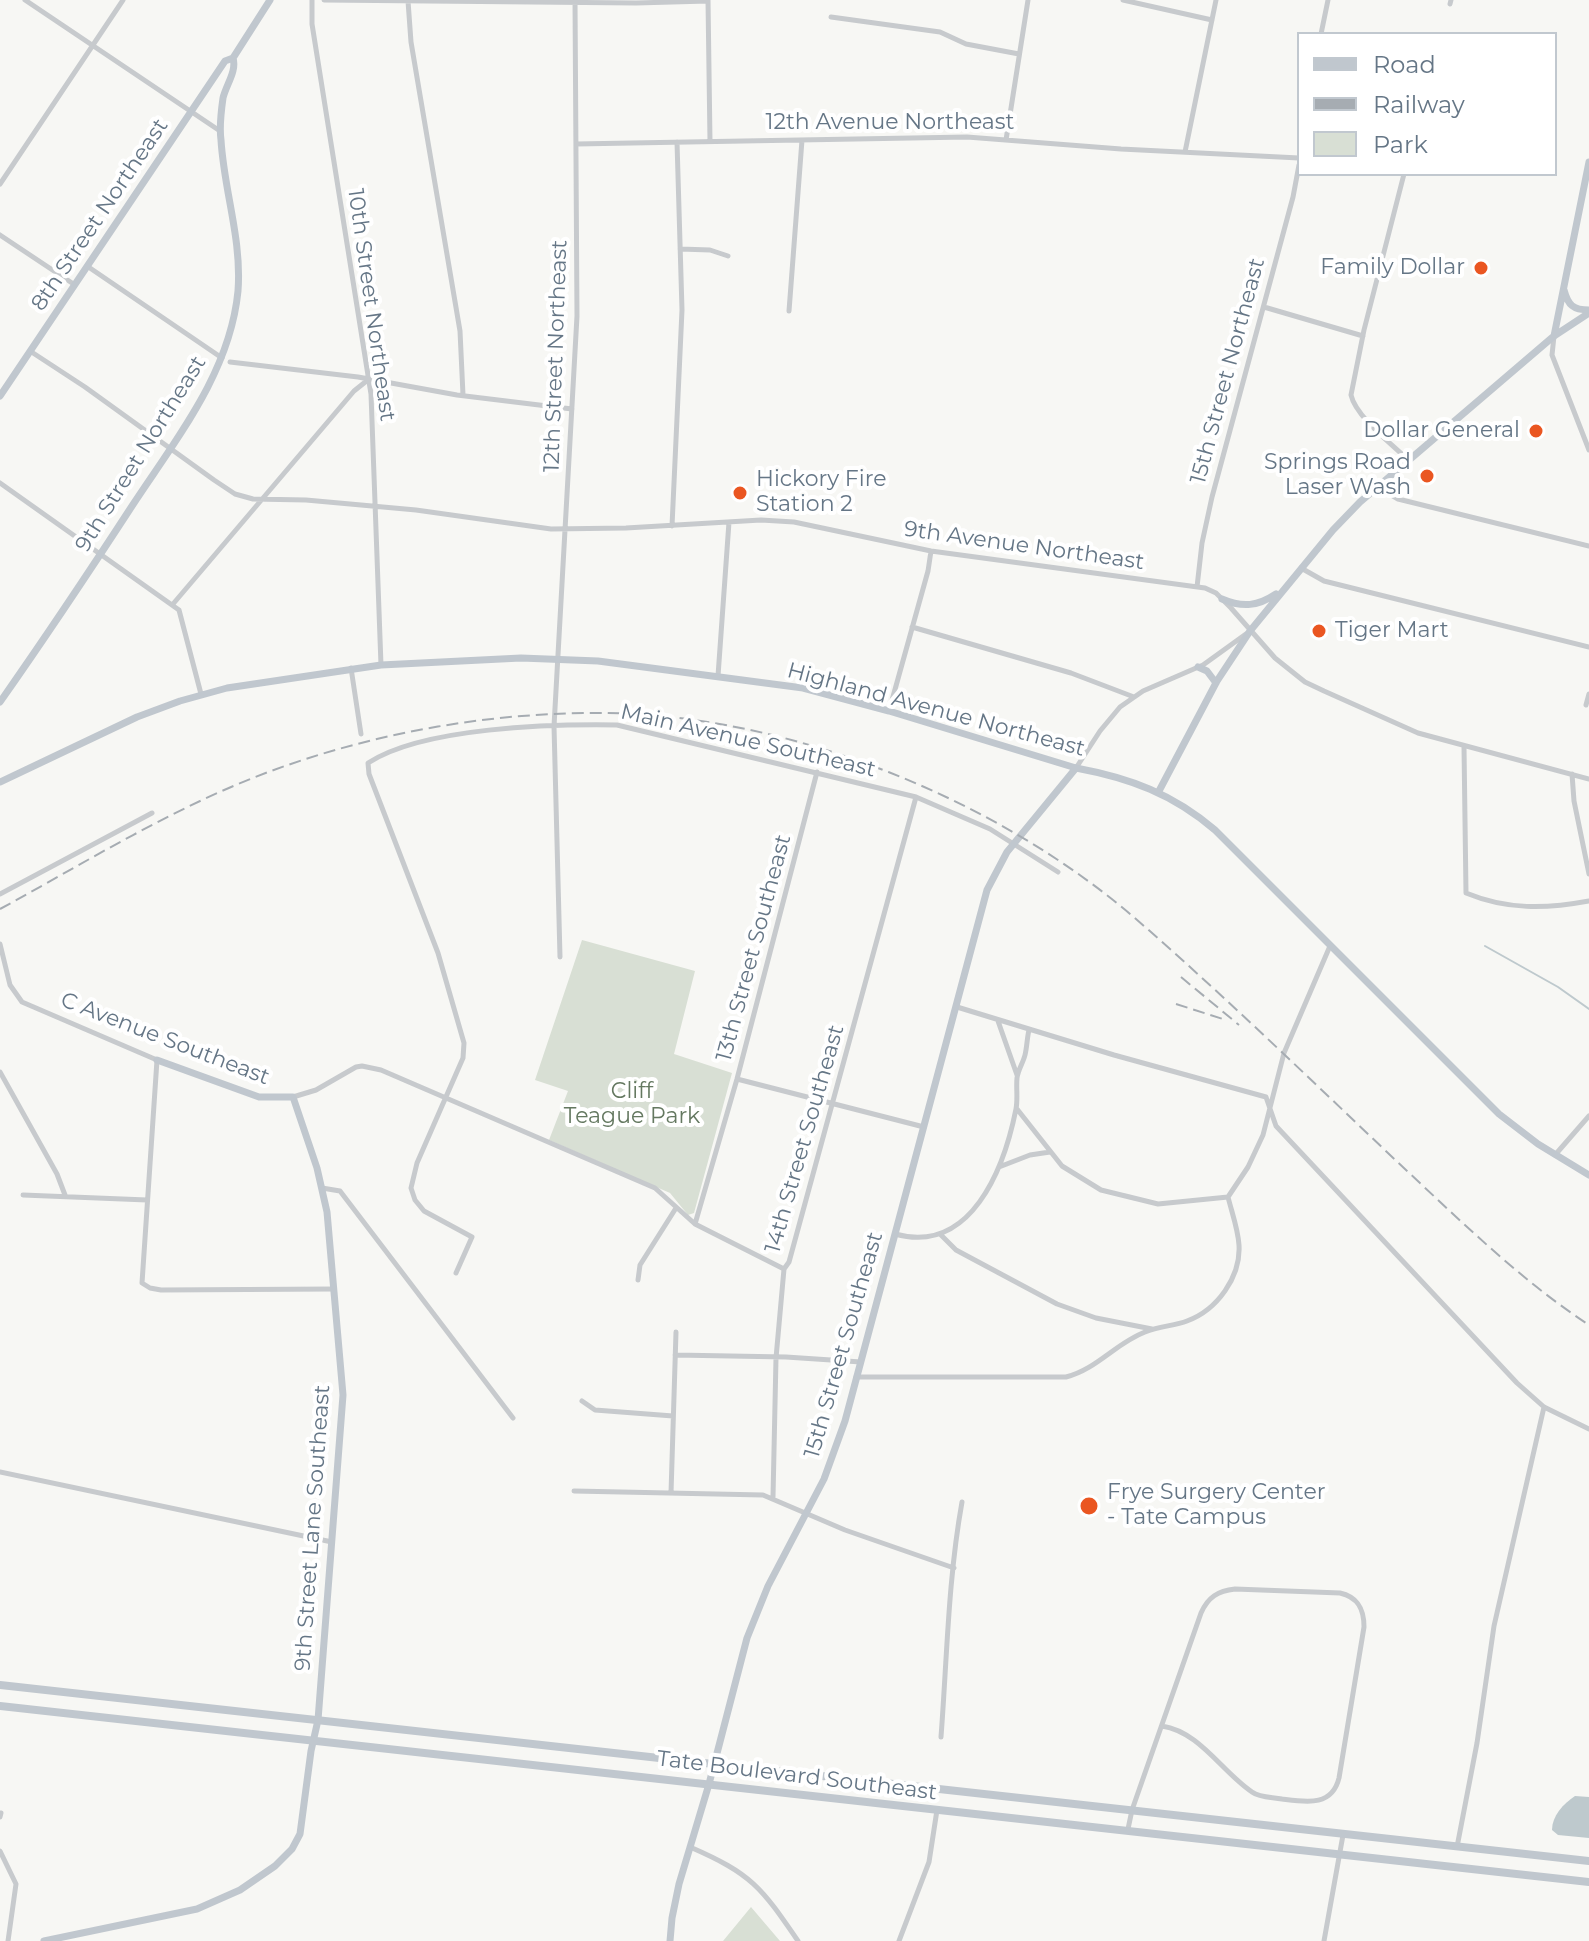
<!DOCTYPE html>
<html>
<head>
<meta charset="utf-8">
<style>
	body { margin:0 }
	#map { position:relative; width:1589px; height:1941px; overflow:hidden; background:#f7f7f4; font-family:Montserrat,sans-serif }
	canvas { display:block }
	.legend { position:absolute; left:1297px; top:32px; width:260px; height:144px; box-sizing:border-box; background:#fff; border:2px solid #c1c8cf; margin:0; padding:10px 14px; list-style:none; font-size:24px; color:#657686 }
	.legend li { display:flex; align-items:center; gap:16px; height:40px }
	.legend b { width:40px; border:2px solid #c1c8cf }
</style>
</head>
<body>
<div id="map">
<canvas width="1589" height="1941"></canvas>
<ul class="legend">
<li><b style="height:10px;background:#c0c7ce"></b>Road</li>
<li><b style="height:10px;background:#a6acb2"></b>Railway</li>
<li><b style="height:22px;background:#d8dfd4"></b>Park</li>
</ul>
</div>
<script>
const c = document.querySelector('canvas').getContext('2d');
c.lineJoin = 'round';
function paint(path, color) { c.fillStyle = color; c.fill(path, 'evenodd'); }
function strokePath(path, color, width, dash) { c.strokeStyle = color; c.lineWidth = width; c.lineCap = dash ? 'butt' : 'round'; c.setLineDash(dash || []); c.stroke(path); }
function drawText(font, color, halo, rows, align = 'center') {
  c.font = font + ' Montserrat,sans-serif'; c.lineWidth = 8; c.setLineDash([]); c.textBaseline = 'middle'; c.strokeStyle = halo; c.fillStyle = color; for (const [text, x, y, turn = 0] of rows) {
    c.save(); c.translate(x, y); c.rotate((+turn || 0) * Math.PI / 180); c.textAlign = isNaN(turn) ? turn : align; if (halo) c.strokeText(text, 0, 0); c.fillText(text, 0, 0); c.restore();
  }
}
const green = new Path2D(`
	M582,940L695,971L674,1054L732,1073L694,1213L688,1215L670,1193L549,1140L568,1091L535,1080Z
	M751,1907L780,1941H723Z`);
const water = new Path2D(`
	M1575,1796L1589,1797V1838L1558,1835L1552,1830C1552,1816 1563,1804 1575,1796Z`);
const stream = new Path2D(`
	M1485,946L1558,987L1589,1009`);
const street = new Path2D(`
	M25,0L220,131
	M312,0V24L371,394L381,665
	M324,0L636,3L708,1
	M708,0L710,141
	M1123,0L1212,20
	M408,1L411,42L460,331L463,395
	M1450,4L1451,0
	M831,17L940,32L966,44L1019,54
	M1321,34L1328,0
	M1006,140L1028,0
	M576,144L967,137L1121,149L1299,158
	M1185,152L1216,0
	M1404,174L1364,330L1351,395C1356,417 1392,444 1408,460
	M0,184L123,0
	M0,235L75,285
	M680,249L710,250L728,256
	M87,266L222,358
	M1264,307L1363,336
	M789,311L802,140
	M1554,336L1552,355L1589,450
	M30,351L85,387L214,480L235,494L253,499L306,500L416,510L551,529L626,528L761,520L794,522L931,551L1205,588L1216,593L1231,608L1275,658L1305,682L1324,691L1418,733L1589,779
	M230,362L358,377L457,395L572,409
	M0,483L179,610L201,694
	M1378,487L1398,499L1589,546
	M672,526L682,310L677,142
	M1301,568L1324,581L1589,647
	M1197,587L1202,543L1212,497L1293,197L1299,165
	M173,604L354,391L369,379
	M912,627L1071,673L1134,697
	M351,668L361,734
	M718,676L729,522
	M1586,705L1589,694
	M889,711L928,571L931,551
	M1464,747L1466,893C1507,910 1546,909 1589,901
	M1076,768L1100,731L1120,707L1143,691L1203,665L1246,634
	M1572,774L1574,801L1589,874
	M0,894L152,813
	M0,944L10,985L22,1002L157,1060L142,1283L150,1288L161,1290L334,1289
	M560,957L554,726L577,316L575,0
	M957,1007L1114,1055L1266,1097L1276,1126L1517,1383L1544,1407L1589,1429
	M998,1021L1017,1075
	M0,1072L57,1174L65,1195
	M737,1079L924,1127
	M293,1097L316,1090L356,1067L362,1066L381,1070L655,1188L695,1224L784,1269
	M1017,1109L1062,1166L1101,1190L1158,1204L1228,1197
	M1555,1155L1589,1116
	M999,1167L1030,1155L1050,1152
	M322,1188L340,1191L513,1418
	M23,1195L147,1200
	M695,1224L737,1079L817,772
	M895,1234C971,1255 1004,1169 1016,1109C1018,1099 1016,1088 1017,1078C1018,1070 1023,1063 1025,1055C1027,1047 1027,1038 1029,1030
	M941,1235L956,1250L1057,1304L1096,1318L1152,1329
	M456,1273L472,1237L424,1211L415,1200L411,1188L417,1163L463,1058L464,1043L438,953L369,774L368,763C423,727 552,724 617,725L916,797L990,829L1058,872
	M638,1280L640,1265L676,1208
	M675,1355L786,1357L861,1362
	M856,1377H1066C1097,1369 1116,1343 1145,1332C1159,1326 1174,1326 1187,1321C1217,1310 1241,1277 1239,1245C1238,1229 1232,1213 1228,1197L1248,1167L1263,1135L1284,1053L1330,946
	M582,1401L595,1410L673,1416
	M0,1472L332,1542
	M574,1491L763,1495L845,1530L954,1568
	M671,1493L676,1332
	M773,1497L776,1358L784,1269L789,1262L916,797
	M941,1737C947,1659 948,1580 962,1502
	M0,1817L1,1813
	M1128,1829L1132,1810L1201,1613C1208,1597 1218,1591 1235,1589L1340,1593C1358,1597 1364,1609 1364,1627L1339,1778C1332,1807 1306,1802 1282,1799C1272,1797 1260,1798 1252,1792C1221,1771 1200,1732 1162,1726
	M690,1847C752,1874 761,1887 798,1941
	M1457,1847L1477,1743L1494,1626L1544,1407
	M0,1851L16,1884L8,1941
	M899,1941L929,1862L937,1810
	M1324,1941L1343,1835`);
const secondary = new Path2D(`
	M1564,290C1568,305 1573,310 1589,310
	M1554,336L1589,162
	M0,396L225,61L233,58L270,0
	M1222,599C1243,608 1258,606 1276,594
	M1198,667L1207,671L1216,683
	M0,702C45,638 89,572 132,506C176,439 230,373 238,291C242,239 224,191 221,140C219,126 221,112 223,98C226,85 237,71 233,58
	M0,782L137,717L180,701L227,688L381,665L521,658L598,661L803,688L889,711L1076,768C1130,778 1173,794 1215,830L1499,1114L1538,1144L1589,1175
	M1159,791L1217,681L1250,631L1333,530L1360,502L1554,336L1589,313
	M44,1941L197,1909L240,1890L275,1866L292,1849L300,1834L311,1751L318,1720L343,1395L327,1212L317,1168L293,1097H259L157,1060
	M670,1941L672,1918L679,1884L709,1784L747,1638L768,1586L824,1479L845,1421L987,890L1007,852L1076,768`);
const primary = new Path2D(`
	M0,1685L1589,1861
	M0,1706L1589,1882`);
const rail = new Path2D(`
	M0,909C88,861 176,806 271,771C377,732 492,712 605,713C790,715 997,799 1136,919C1229,1000 1317,1086 1406,1170C1465,1225 1522,1281 1589,1325
	M1181,977L1239,1025
	M1176,1004L1223,1019`);
const markers = [
	[1481,268,8,"#ea5621"],
	[1536,431,8,"#ea5621"],
	[1427,476,8,"#ea5621"],
	[740,493,8,"#ea5621"],
	[1319,631,8,"#ea5621"],
	[1089,1506,10,"#ea5621"]
];
const streetNames = [
	["12th Avenue Northeast",890,123],
	["8th Street Northeast",100,215,-56],
	["10th Street Northeast",371,305,82],
	["12th Street Northeast",556,356,-88],
	["15th Street Northeast",1228,371,-75],
	["9th Street Northeast",141,454,-58],
	["9th Avenue Northeast",1024,546,8],
	["Highland Avenue Northeast",936,710,15],
	["Main Avenue Southeast",748,741,13],
	["13th Street Southeast",754,948,-75],
	["C Avenue Southeast",165,1039,21],
	["14th Street Southeast",805,1139,-74],
	["15th Street Southeast",844,1345,-74],
	["9th Street Lane Southeast",313,1528,-86],
	["Tate Boulevard Southeast",797,1776,7]
];
const poiNames = [
	["Family Dollar",1465,268],
	["Dollar General",1520,431],
	["Springs Road",1411,463],
	["Laser Wash",1411,488],
	["Hickory Fire",756,480,"left"],
	["Station 2",756,505,"left"],
	["Tiger Mart",1335,631,"left"],
	["Frye Surgery Center",1107,1493,"left"],
	["- Tate Campus",1107,1518,"left"]
];
const parkNames = [
	["Cliff",632,1092],
	["Teague Park",632,1117]
];
paint(green, '#d8dfd4');
paint(water, '#bec9cd');
strokePath(stream, '#bec9cd', 2);
strokePath(street, '#c7cacd', 5);
strokePath(secondary, '#c0c7ce', 7);
strokePath(primary, '#c0c7ce', 8);
strokePath(rail, '#a6acb2', 2, [12, 6]);
for (const [x, y, r, color] of markers) { const dot = new Path2D(); dot.arc(x, y, r, 0, 2 * Math.PI); c.fillStyle = color; c.fill(dot); strokePath(dot, '#fff', 3); }
drawText('22px', '#657686', '#fff', streetNames);
drawText('22px', '#657686', '#fff', poiNames, 'right');
drawText('22px', '#647860', '#fff', parkNames);
</script>
</body>
</html>
